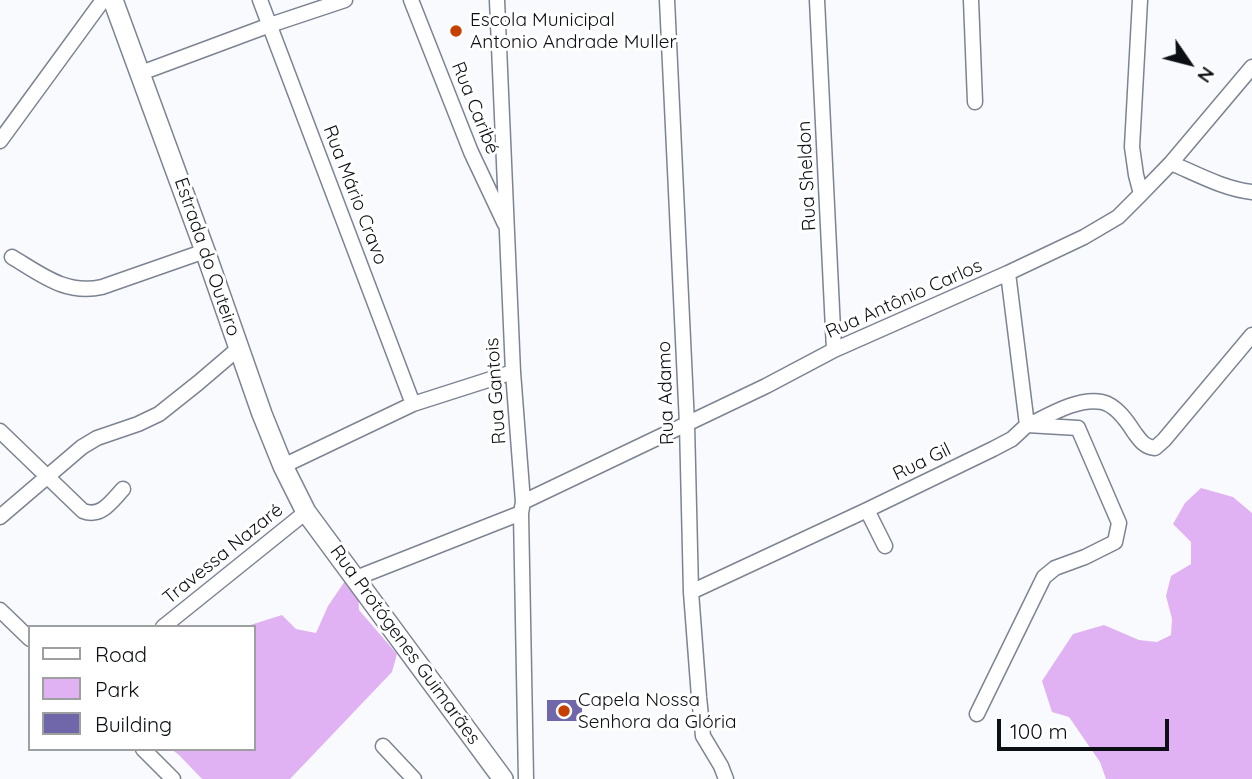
<!DOCTYPE html>
<html>
<head>
<meta charset="utf-8">
<style>
	body { margin:0 }
	#map { position:relative; width:1252px; height:779px; overflow:hidden; background:#f9fafd; font-family:Quicksand,sans-serif }
	canvas { display:block }
	.legend { position:absolute; left:28px; top:625px; width:228px; height:126px; box-sizing:border-box; background:#fff; border:2px solid #9e9fa1; margin:0; padding:9px 12px; list-style:none; font-size:21px; color:#0c0f14 }
	.legend li { display:flex; align-items:center; gap:14px; height:35px }
	.legend b { width:35px; border:2px solid #9e9fa1 }
	.north { position:absolute; left:1154px; top:28px; width:70px; height:70px; -webkit-text-stroke:5px #fff; paint-order:stroke; rotate:125deg; font-size:19px; font-weight:700; line-height:28px; text-align:center; color:#0c0f14 }
	.north::after { content:''; display:block; margin:auto; width:24px; height:32px; background:#0c0f14; clip-path:polygon(50% 0,100% 100%,50% 72%,0 100%) }
	.scale { position:absolute; left:997px; top:719px; width:172px; height:32px; box-sizing:border-box; border:4px solid #0c0f14; border-top:0; padding-left:9px; font-size:21px; line-height:24px; white-space:nowrap; color:#0c0f14; -webkit-text-stroke:5px #fff; paint-order:stroke }
</style>
</head>
<body>
<div id="map">
<canvas width="1252" height="779"></canvas>
<ul class="legend">
<li><b style="height:9px;background:#fff"></b>Road</li>
<li><b style="height:19px;background:#e1b2f3"></b>Park</li>
<li><b style="height:19px;background:#7066aa"></b>Building</li>
</ul>
<div class="north">N</div>
<div class="scale">100 m</div>
</div>
<script>
const c = document.querySelector('canvas').getContext('2d');
c.lineJoin = 'round';
function paint(path, color) { c.fillStyle = color; c.fill(path, 'evenodd'); }
function strokePath(path, color, width, dash) { c.strokeStyle = color; c.lineWidth = width; c.lineCap = dash ? 'butt' : 'round'; c.setLineDash(dash || []); c.stroke(path); }
function drawText(font, color, halo, rows, align = 'center') {
  c.font = font + ' Quicksand,sans-serif'; c.lineWidth = 6; c.setLineDash([]); c.textBaseline = 'middle'; c.strokeStyle = halo; c.fillStyle = color; for (const [text, x, y, turn = 0] of rows) {
    c.save(); c.translate(x, y); c.rotate((+turn || 0) * Math.PI / 180); c.textAlign = isNaN(turn) ? turn : align; if (halo) c.strokeText(text, 0, 0); c.fillText(text, 0, 0); c.restore();
  }
}
const green = new Path2D(`
	M1201,488L1233,497L1252,513V779H1106L1100,762L1069,717L1052,712L1042,681L1073,634L1104,625L1139,640L1157,642L1171,635L1172,619L1166,596L1171,576L1191,564V542L1173,524L1185,503Z
	M345,581L358,590L359,610L397,654L392,672L290,779H202L179,755L171,749H254V627H244L282,615L296,629L316,633L328,606Z`);
const building = new Path2D(`
	M547,700H582V721H547Z`);
const street = new Path2D(`
	M260,0L413,404
	M411,0L471,152L505,224
	M497,0L513,372L523,502L521,513L526,779
	M667,0L687,424L691,592L699,697L703,736L721,766L726,779
	M817,0L834,350
	M971,0L975,102
	M1140,0L1132,147L1136,175L1141,194
	M141,73L270,25L345,0
	M0,141L103,0
	M1171,163C1197,174 1224,189 1252,192
	M12,257C42,275 66,295 102,287L205,251
	M1029,425C1049,415 1079,397 1102,402C1116,405 1127,421 1134,432C1140,440 1144,447 1155,448L1164,440L1252,335
	M0,431L83,511C101,518 111,502 123,489
	M283,466L413,404L513,372
	M523,502L766,386L834,350L1008,273L1084,237L1118,217L1141,194L1171,163L1252,67
	M867,510L885,546
	M0,517L82,447L97,438L138,424L159,414L198,383L239,348
	M356,578L521,513
	M691,592L867,510L993,449L1012,439L1027,425L1008,273
	M0,610L30,639
	M163,627L306,512
	M977,714L1044,577L1055,568L1085,557L1115,542L1119,523L1078,428L1027,425
	M383,746L414,779
	M143,749L173,779`);
const secondary = new Path2D(`
	M113,0L205,251L262,414L283,466L306,512L503,779`);
const markers = [
	[456,31,7,"#c64000"],
	[564,711,7,"#c64000"]
];
const poiNames = [
	["Escola Municipal",470,20],
	["Antonio Andrade Muller",470,42],
	["Capela Nossa",578,700],
	["Senhora da Glória",578,722]
];
const streetNames = [
	["Rua Caribé",475,108,68],
	["Rua Sheldon",807,176,-93],
	["Rua Mário Cravo",355,195,69],
	["Estrada do Outeiro",207,257,71],
	["Rua Antônio Carlos",904,299,-24],
	["Rua Gantois",496,391,-94],
	["Rua Adamo",666,393,-92],
	["Rua Gil",922,462,-26],
	["Travessa Nazaré",223,554,-39],
	["Rua Protógenes Guimarães",405,645,54]
];
paint(green, '#e1b2f3');
paint(building, '#7066aa');
strokePath(street, '#7c8492', 17);
strokePath(secondary, '#7c8492', 22);
strokePath(street, '#fff', 14);
strokePath(secondary, '#fff', 19);
for (const [x, y, r, color] of markers) { const dot = new Path2D(); dot.arc(x, y, r, 0, 2 * Math.PI); c.fillStyle = color; c.fill(dot); strokePath(dot, '#fff', 2.5); }
drawText('19px', '#0c0f14', '#fff', poiNames, 'left');
drawText('19px', '#0c0f14', '#fff', streetNames);
</script>
</body>
</html>
